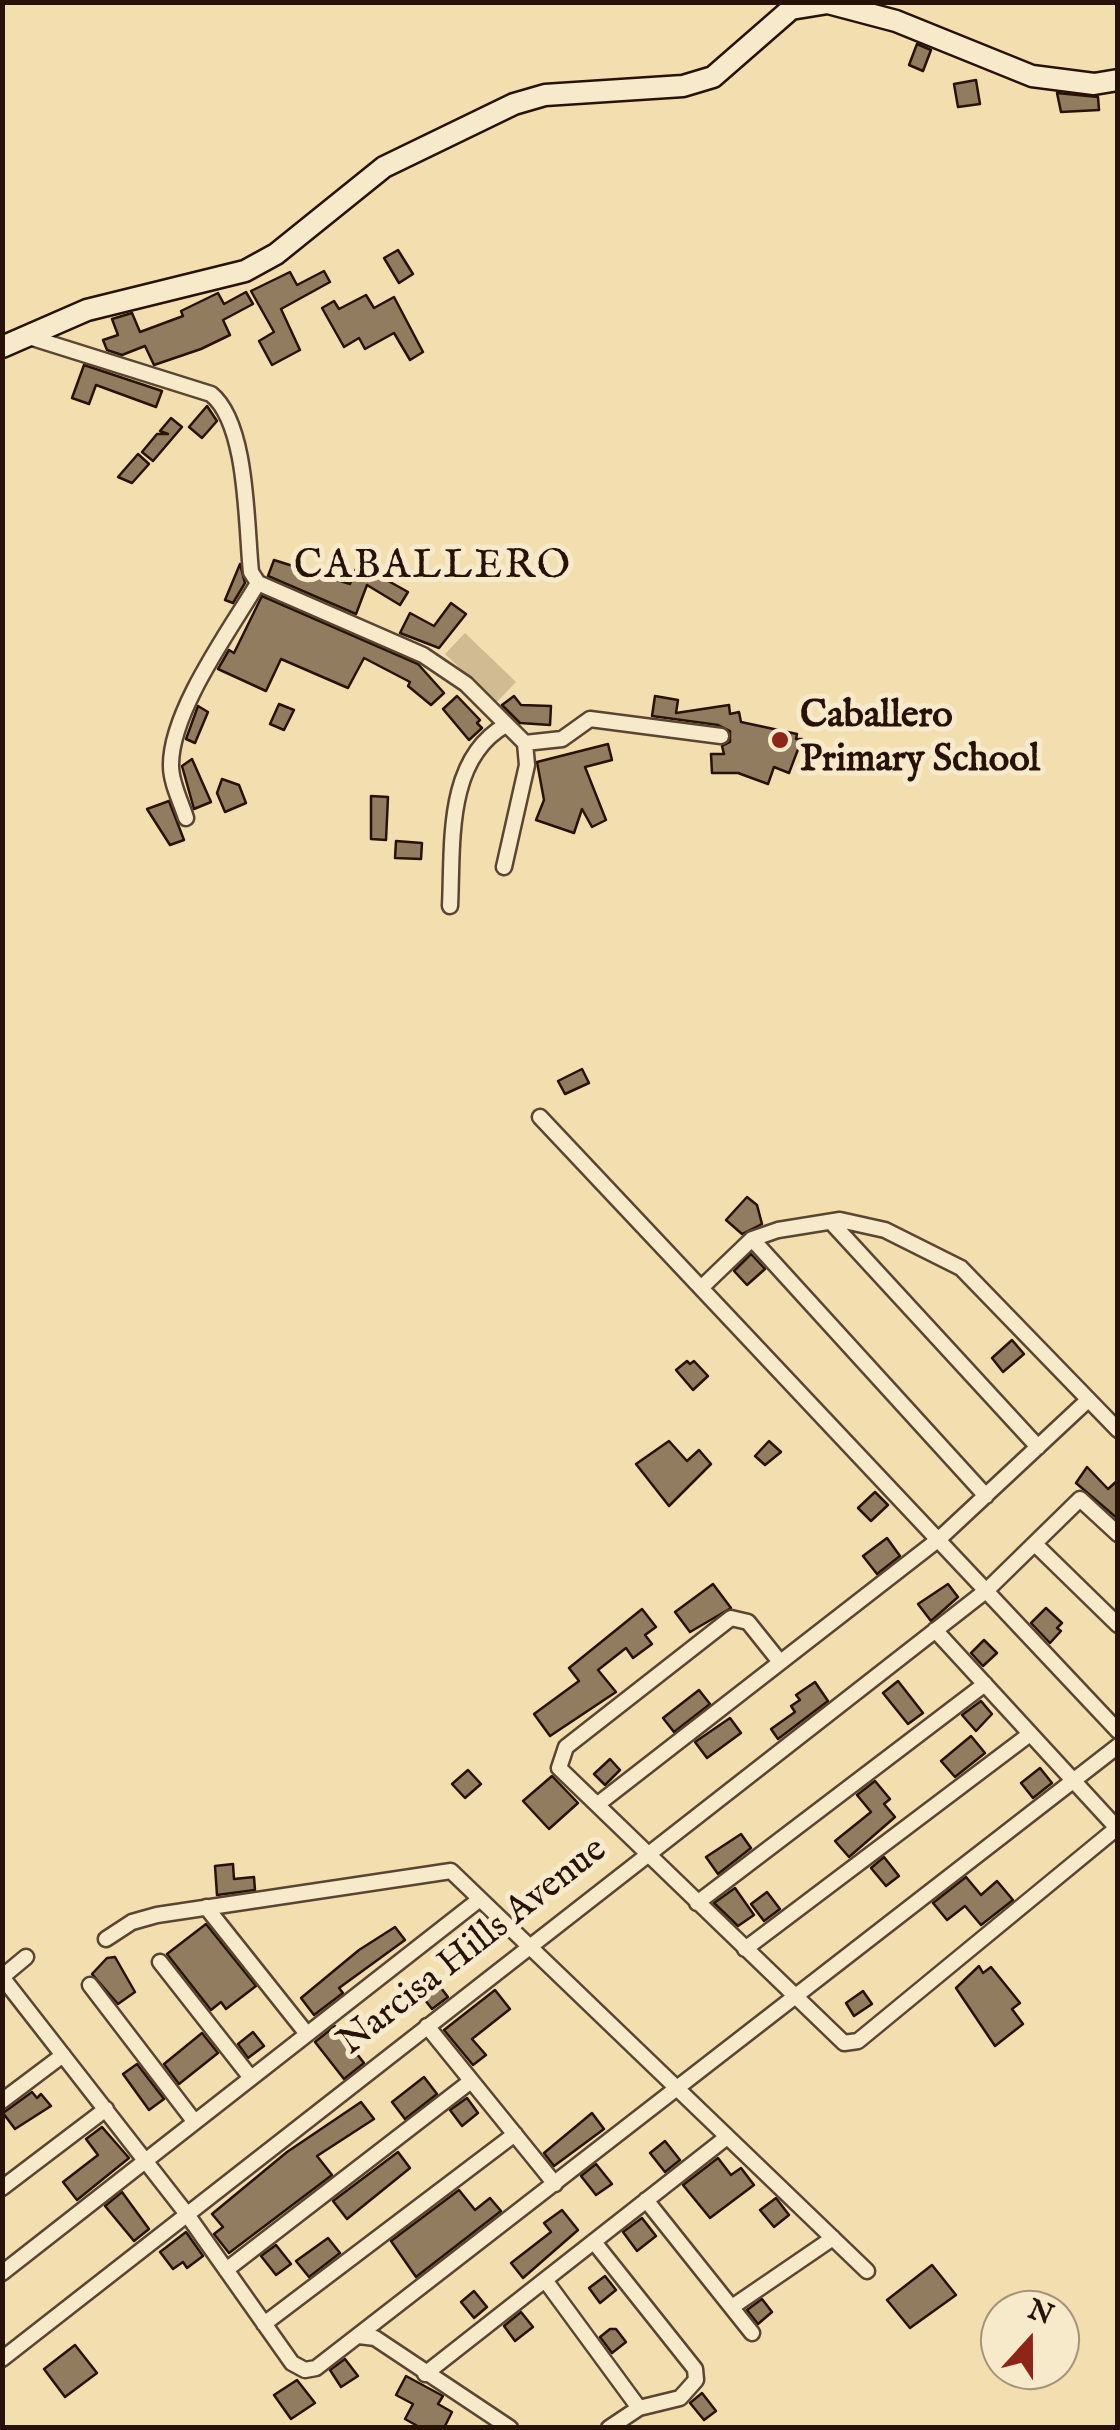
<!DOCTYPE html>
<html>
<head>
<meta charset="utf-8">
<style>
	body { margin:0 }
	#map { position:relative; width:1120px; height:2430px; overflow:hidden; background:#f2deaf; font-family:"IM FELL English",serif }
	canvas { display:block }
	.frame { position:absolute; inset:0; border:5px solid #281208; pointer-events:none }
	.north { position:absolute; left:980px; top:2290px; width:100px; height:100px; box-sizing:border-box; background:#f7eacb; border:2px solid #a4947d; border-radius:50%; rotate:21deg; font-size:28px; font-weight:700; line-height:40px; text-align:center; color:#281208 }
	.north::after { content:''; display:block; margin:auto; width:35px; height:45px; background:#8f2418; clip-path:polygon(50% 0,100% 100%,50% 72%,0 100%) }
</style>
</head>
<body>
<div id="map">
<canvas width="1120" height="2430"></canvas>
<div class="frame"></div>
<div class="north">N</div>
</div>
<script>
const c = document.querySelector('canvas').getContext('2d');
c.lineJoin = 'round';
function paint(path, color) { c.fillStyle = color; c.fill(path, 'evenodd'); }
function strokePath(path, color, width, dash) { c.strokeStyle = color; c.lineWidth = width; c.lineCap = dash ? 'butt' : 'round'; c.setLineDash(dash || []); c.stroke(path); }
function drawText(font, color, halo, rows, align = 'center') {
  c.font = font + ' "IM FELL English",serif'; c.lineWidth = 10; c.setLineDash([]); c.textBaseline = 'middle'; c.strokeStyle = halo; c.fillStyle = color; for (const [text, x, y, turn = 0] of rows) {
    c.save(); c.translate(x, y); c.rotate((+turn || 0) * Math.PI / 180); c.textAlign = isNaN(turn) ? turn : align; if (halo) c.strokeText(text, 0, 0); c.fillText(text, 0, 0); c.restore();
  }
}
const green = new Path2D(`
	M465,633L516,682L496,703L445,654Z`);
const building = new Path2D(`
	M917,44L931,50L923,71L909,65Z
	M976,80L980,104L958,107L954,84Z
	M1057,93L1098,97L1099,110L1061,112Z
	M398,250L413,274L399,283L384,258Z
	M324,271L330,282L281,309L300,350L272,365L259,341L274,332L251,291L290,272L297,285Z
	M246,292L253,304L223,320L230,335L201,349L154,365L145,346L122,355L107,350L103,340L118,335L112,319L132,313L140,332L183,316L181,311L218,293L224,304Z
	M366,295L374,308L394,297L423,352L410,360L394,333L365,349L359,338L344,347L322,308L334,301L339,309Z
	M84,365L162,391L156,407L96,385L89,404L72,398Z
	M207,406L217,421L202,438L189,427Z
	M171,418L182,427L153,461L142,452L157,434H168L160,431Z
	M138,454L149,464L132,483L118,477Z
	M274,560L350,584L358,564L408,592L400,605L367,585L356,614L268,576Z
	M240,564L245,583L233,603L225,600Z
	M262,596L418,664L444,693L431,705L408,686L410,682L364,658L348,688L281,659L266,691L218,669L229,650L234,653Z
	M451,603L466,614L439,648L400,633L410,613L434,626Z
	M457,696L480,720L477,723L482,728L469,740L443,709Z
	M514,696L521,705L551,706L550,725L520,723L502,705Z
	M655,696L678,700L676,713L729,705L730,714L739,712L741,722L797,734L796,739H802L789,773L774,767L768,784L738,773H712L711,754H724L722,746L730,742V731L718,725L652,716Z
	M279,704L294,710L284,730L270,724Z
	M198,706L208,712L195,743L186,739Z
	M608,744L612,760L585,767L606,820L592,827L582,809L574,833L536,820L544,800L537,762Z
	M192,759L211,802L194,809L182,766Z
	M222,779L239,785L246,803L225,812L217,793Z
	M371,796L388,797L386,840L371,839Z
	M169,801L184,840L170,845L147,809Z
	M396,841L422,843L421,859L395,858Z
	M582,1069L589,1083L565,1094L558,1081Z
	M747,1197L757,1205L762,1224L742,1234L726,1220Z
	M751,1254L765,1269L747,1285L734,1271Z
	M1012,1340L1024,1354L1003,1372L992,1358Z
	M687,1361L690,1364L694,1361L708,1376L693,1390L676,1370Z
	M669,1441L687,1461L699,1450L711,1464L669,1506L636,1464Z
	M769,1441L781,1452L765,1465L755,1456Z
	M1087,1467L1108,1489L1118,1480V1519L1076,1483Z
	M875,1492L888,1505L871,1521L858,1508Z
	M887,1538L900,1556L877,1574L863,1556Z
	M713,1584L731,1608L690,1632L675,1612Z
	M948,1584L958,1597L931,1621L918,1604Z
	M1046,1608L1062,1623L1057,1628L1061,1631L1050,1643L1031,1623Z
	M642,1609L656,1627L645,1635L652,1644L633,1658L626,1648L598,1670L616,1692L550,1736L534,1714L579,1681L569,1668Z
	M984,1640L997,1653L983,1666L971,1653Z
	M898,1681L923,1713L908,1724L883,1693Z
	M815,1682L828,1701L778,1739L771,1729L795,1712L791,1706L800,1700L796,1695Z
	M699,1690L710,1704L674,1732L663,1718Z
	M981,1701L992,1714L976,1731L962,1715Z
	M730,1718L741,1733L707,1758L695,1742Z
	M971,1736L985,1753L955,1777L941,1761Z
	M610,1759L620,1770L605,1785L594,1774Z
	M1040,1768L1052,1783L1033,1798L1021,1783Z
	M468,1770L481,1784L465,1798L452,1784Z
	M552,1776L578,1803L549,1829L523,1801Z
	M875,1781L890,1799L884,1804L895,1817L849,1857L835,1841L871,1812L857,1795Z
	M741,1834L751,1848L718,1874L706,1857Z
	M884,1857L899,1876L886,1886L871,1868Z
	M233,1864L234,1879L254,1877L255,1890L217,1895L215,1866Z
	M966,1877L981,1895L997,1881L1013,1900L981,1925L965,1906L947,1920L933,1903Z
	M735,1888L754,1915L738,1926L714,1903Z
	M767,1892L780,1909L764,1921L751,1904Z
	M206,1924L256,1986L226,2009L221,2002L211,2010L167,1954Z
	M395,1927L405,1940L339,1988L343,1993L314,2015L301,1998L359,1950Z
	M115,1957L135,1992L118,2004L92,1974L107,1958Z
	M979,1966L983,1973L991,1967L1020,2003L1012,2009L1023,2024L995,2046L956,1988Z
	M434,1979L448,1997L432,2009L418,1991Z
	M495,1990L510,2009L472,2039L486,2055L473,2065L444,2030Z
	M863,1991L872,2004L854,2016L846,2003Z
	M335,2026L364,2063L344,2079L315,2042Z
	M253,2032L264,2046L248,2058L238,2044Z
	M202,2033L218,2053L179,2084L164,2064Z
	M137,2064L164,2099L149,2110L123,2074Z
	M424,2077L437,2094L405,2119L392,2102Z
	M32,2092L37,2098L41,2094L51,2106L15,2129L3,2113Z
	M467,2098L478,2113L462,2126L450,2110Z
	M361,2102L374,2119L317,2156L332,2175L229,2253L214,2234L223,2227L212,2214L287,2152Z
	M592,2113L604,2129L554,2166L544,2153Z
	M102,2127L129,2158L77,2200L63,2182L98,2155L86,2139Z
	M665,2141L680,2160L665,2172L650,2153Z
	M398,2152L410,2168L347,2219L333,2201Z
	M718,2158L731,2175L741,2168L754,2185L710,2218L683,2185Z
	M596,2164L612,2184L596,2195L581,2176Z
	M459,2190L475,2210L490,2198L501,2211L416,2277L391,2241Z
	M122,2192L149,2229L134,2241L105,2206Z
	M776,2198L789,2215L774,2227L760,2210Z
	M562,2210L578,2230L523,2278L511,2263L551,2232L544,2223Z
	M642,2218L656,2236L637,2251L623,2232Z
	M186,2232L203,2256L187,2268L183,2262L173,2269L160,2252Z
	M328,2238L340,2253L309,2277L296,2261Z
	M276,2245L291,2264L276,2275L261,2256Z
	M932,2265L956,2295L910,2328L887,2300Z
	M605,2276L616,2290L600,2303L589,2288Z
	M474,2291L487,2307L474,2318L461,2302Z
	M762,2299L772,2312L758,2324L747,2310Z
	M521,2312L533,2327L515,2341L504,2326Z
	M610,2329H616L626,2342L612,2353L600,2337Z
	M75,2345L97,2373L65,2397L44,2369Z
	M345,2359L358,2376L341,2387L330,2370Z
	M406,2376L443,2396L438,2404L452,2412L444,2428H421L405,2419L413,2404L396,2395Z
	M297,2380L315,2403L291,2419L274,2395Z
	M702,2393L716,2411L704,2420L690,2403Z`);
const street = new Path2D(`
	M26,336L211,394C248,424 246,525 251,572L258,583L423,655L466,684L525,743L527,765L504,867
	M525,743L562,739L590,719L721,736
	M186,818C181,802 171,783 171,766C170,712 230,630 258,583
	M450,906C453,844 445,759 506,725
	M540,1117L1118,1731
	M831,1222L1038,1447
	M752,1239L986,1496
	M701,1288L752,1239L778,1230L840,1220L885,1230L961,1268L1118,1430
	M1036,1545L1118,1625
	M780,1662L748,1622L731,1618L566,1747L559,1768L844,2043L858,2041L1117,1828L935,1630
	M598,1804L939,1539L1088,1400
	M697,1903L985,1684
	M206,1907L307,2034
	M106,1939L132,1922L157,1915L451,1871L867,2271
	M745,1949L1030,1734
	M160,1962L251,2078
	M2,1977L186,2213L292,2363L305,2370L316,2368L1118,1746
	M2,1977L26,1957
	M90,1985L194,2121
	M427,2026L555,2184
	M2,2101L63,2055
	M2,2188L106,2109
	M646,2200L752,2333
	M594,2242L695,2369L696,2380L680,2398L639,2408L609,2428
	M226,2270L471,2081
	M2,2273L480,1899
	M545,2280L639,2408
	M732,2307L833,2238
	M264,2324L515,2134
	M359,2336L375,2338L510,2428
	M2,2359L987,1590L1080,1499L1118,1534
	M425,2374L727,2137`);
const secondary = new Path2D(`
	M2,347L87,310L245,271L276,254L384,167L514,104L545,95L683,86L713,77L791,9L828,3L896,21L1032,76L1094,84L1118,80`);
const markers = [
	[780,740,10,"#8f2418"]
];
const poiNames = [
	["Caballero",800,718],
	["Primary School",800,762]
];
const streetNames = [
	["Narcisa Hills Avenue",474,1948,-38]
];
const neighbourhoodNames = [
	["CABALLERO",433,569]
];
paint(green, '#d0bb93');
paint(building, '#917c5f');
strokePath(building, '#281208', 2.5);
strokePath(street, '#5a4532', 19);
strokePath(secondary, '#281208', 25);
strokePath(street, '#f7eacb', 14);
strokePath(secondary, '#f7eacb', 20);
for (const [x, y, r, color] of markers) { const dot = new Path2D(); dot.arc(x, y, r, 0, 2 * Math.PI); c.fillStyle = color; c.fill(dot); strokePath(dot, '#f7eacb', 4); }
drawText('bold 38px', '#281208', '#f7eacb', poiNames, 'left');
drawText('38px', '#281208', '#f7eacb', streetNames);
c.letterSpacing = '2.5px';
drawText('40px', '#281208', '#f7eacb', neighbourhoodNames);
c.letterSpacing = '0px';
</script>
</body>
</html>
